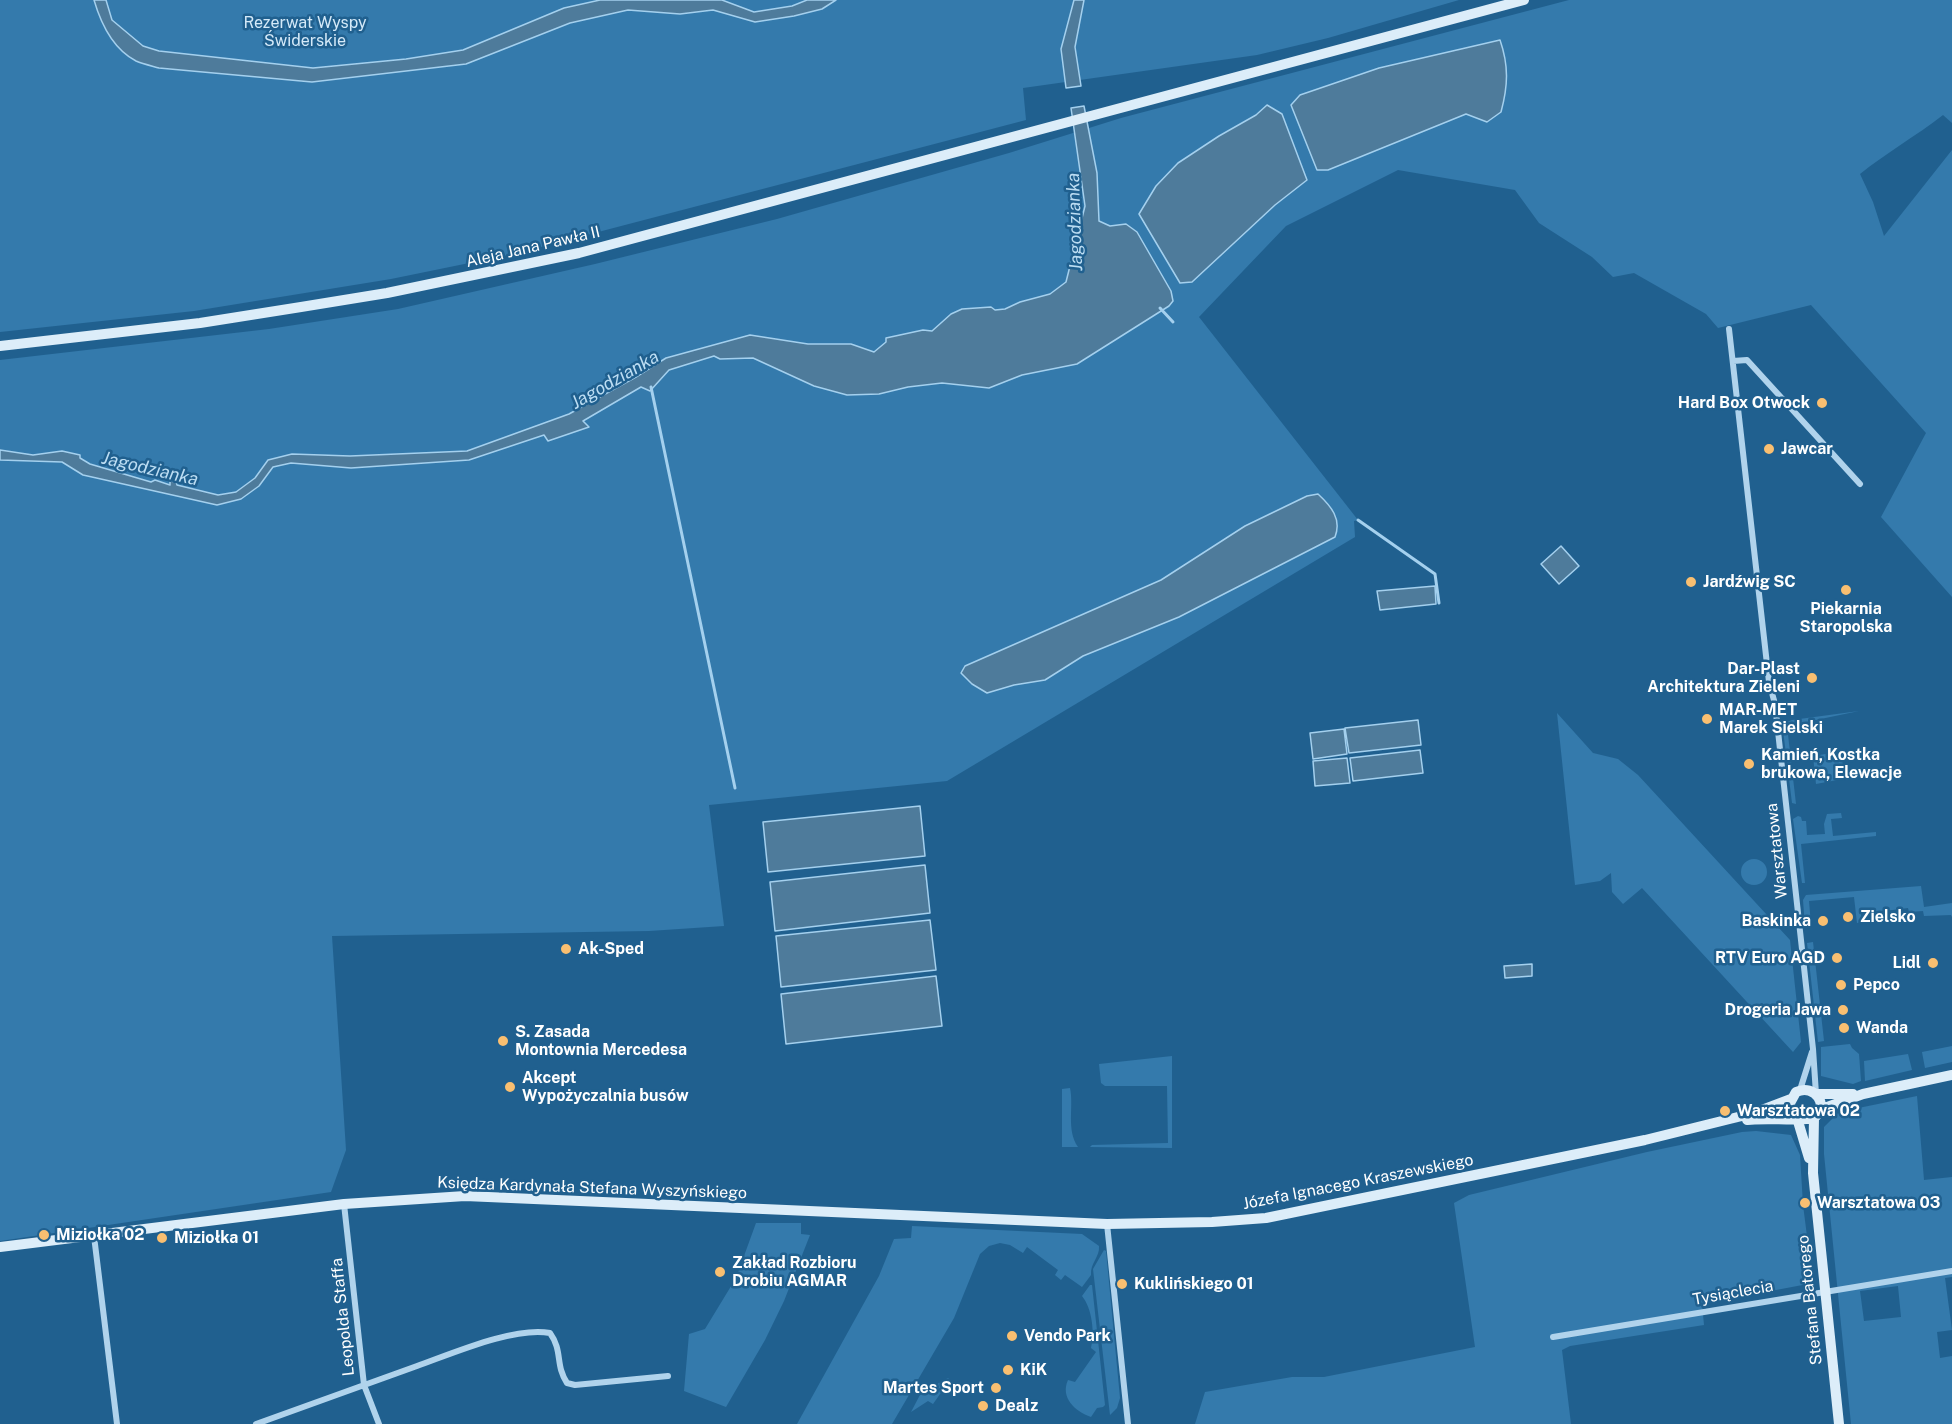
<!DOCTYPE html>
<html>
<head>
<meta charset="utf-8">
<style>
	body { margin:0 }
	canvas { display:block; background:#20608f }
</style>
</head>
<body>
<canvas width="1952" height="1424"></canvas>
<script>
const c = document.querySelector('canvas').getContext('2d');
c.lineJoin = 'round';
function paint(path, color) { c.fillStyle = color; c.fill(path, 'evenodd'); }
function strokePath(path, color, width, dash) { c.strokeStyle = color; c.lineWidth = width; c.lineCap = dash ? 'butt' : 'round'; c.setLineDash(dash || []); c.stroke(path); }
function drawText(font, color, halo, rows, align = 'center') {
  c.font = font + ' "Public Sans",sans-serif'; c.lineWidth = 5; c.setLineDash([]); c.textBaseline = 'middle'; c.strokeStyle = halo; c.fillStyle = color; for (const [text, x, y, turn = 0] of rows) {
    c.save(); c.translate(x, y); c.rotate((+turn || 0) * Math.PI / 180); c.textAlign = isNaN(turn) ? turn : align; if (halo) c.strokeText(text, 0, 0); c.fillText(text, 0, 0); c.restore();
  }
}
const green = new Path2D(`
	M0,0H1459L1328,38L1257,55L1023,88L1026,120L518,253L391,279L194,311L0,332Z
	M1569,0H1952V123L1943,115C1916,136 1886,153 1860,174L1873,202L1884,236L1952,150V597L1881,517L1926,433L1811,305L1718,328L1706,314L1634,273L1613,277L1592,257L1539,223L1515,190L1398,170L1286,226L1199,317L1358,520L1354,521L1355,537L947,781L709,805L724,926L649,931L332,936L346,1150L331,1192L0,1241V360L269,329L398,309L595,264L777,219L1009,153L1121,118Z
	M1859,711L1787,726L1796,804L1792,803L1783,730L1787,722L1792,720Z
	M1557,713L1593,753L1618,759L1638,775L1790,940L1801,1042L1793,1052L1642,888L1623,904L1612,892L1611,873L1600,881L1575,885Z
	M1838,752L1841,753L1844,772L1837,774V780L1816,784L1813,756Z
	M1841,813L1842,818L1831,819L1833,836L1876,832V836L1801,844L1805,883H1802L1793,819L1798,816L1801,817L1802,821H1806L1807,835L1825,834L1824,824L1827,814Z
	M1741 872a13 13 0 1 1 26 0a13 13 0 1 1-26 0Z
	M1921,886L1924,907L1952,903V917L1951,915L1924,916L1923,911L1909,912L1908,908L1861,914V922L1857,923L1854,897L1809,901L1811,925L1805,926L1803,900L1806,895Z
	M1813,942L1824,1041L1818,1042L1807,943Z
	M1850,1044L1852,1048L1859,1054L1861,1081L1853,1084L1821,1076V1047Z
	M1952,1046V1062L1925,1068L1922,1052Z
	M1908,1054L1912,1070L1865,1081L1864,1061Z
	M1172,1056V1148L1090,1147L1092,1145L1168,1143L1167,1086H1105L1101,1083L1099,1064Z
	M1070,1088C1074,1107 1066,1130 1078,1147H1062V1089Z
	M1917,1096L1924,1180L1952,1177V1277L1945,1278L1952,1330L1937,1332L1940,1358L1952,1356V1424H1851L1824,1154V1127L1839,1112ZM1898,1286L1901,1317L1864,1321L1860,1291Z
	M1756,1131L1791,1135L1800,1155L1803,1205L1813,1283L1702,1304L1704,1325L1570,1346L1562,1350L1571,1424H1195L1205,1392L1292,1377H1324L1475,1347L1454,1203L1469,1195L1647,1152L1742,1132Z
	M756,1223H801V1234L810,1235L784,1301L765,1340L726,1407L684,1391L689,1334L705,1329L736,1278Z
	M912,1226L1082,1234L1099,1246C1100,1257 1090,1263 1091,1275L1082,1287L1065,1275L1061,1280L1055,1275L1058,1270L1027,1247L1023,1253L1010,1245L1000,1243L989,1246L980,1254L954,1318L892,1424H797L879,1276L894,1239L911,1238Z
	M1104,1250L1106,1251L1120,1398L1117,1408L1110,1415L1093,1269Z
	M1090,1285H1092L1105,1405L1103,1407L1097,1408L1091,1417C1075,1411 1060,1398 1068,1380L1075,1382L1096,1352L1091,1348C1095,1333 1092,1308 1082,1296Z
	M948,1378L950,1380L933,1404L928,1401L911,1412L921,1393L941,1382L943,1385L948,1382L946,1379Z`);
const water = new Path2D(`
	M94,0H106L112,20L143,46L159,51L313,68L406,59L463,50L564,8L600,0H722L754,12L792,6L807,0H836L822,9L794,16L755,22L713,10L680,14L628,10L570,23L466,64L312,82L159,68C152,66 143,64 136,61C113,49 101,24 94,0Z
	M1074,0H1084L1075,47L1081,86L1066,88L1061,49Z
	M1500,40C1509,66 1508,86 1501,112L1487,122L1466,114L1328,170H1317L1291,105L1300,95L1379,68Z
	M1267,105L1282,114L1307,180L1275,205L1192,282L1180,283L1139,214L1156,186L1178,163L1219,136L1256,115Z
	M1084,106L1097,173L1099,221L1110,226L1126,224L1137,232L1171,291L1173,301L1169,306L1077,364L1022,375L989,388L942,383L908,387L879,394L847,395L814,386L753,358L720,359L714,356L669,370L650,391L641,387L583,421L589,427L548,441L544,435L469,460L351,468L291,463L273,467L259,486L241,499L217,505L83,475L62,462L0,460V450L33,455L62,451L80,455V458L90,464L151,482L155,480L170,485V481L176,482L177,485L218,495L236,492L255,478L268,460L292,454L350,456L467,451L569,414L636,377L666,358L750,335L808,344H851L874,352L886,342V338L923,330L932,331L951,314L962,309L991,307L995,310L1005,309L1020,302L1050,294L1066,282L1085,206L1071,108Z
	M1318,494C1331,506 1342,519 1335,537L1179,617L1083,656L1045,680L1014,685L987,693L972,684L961,673L965,666L1161,580L1245,526L1307,496Z
	M1561,546L1579,566L1559,584L1541,564Z
	M1435,586L1436,604L1380,610L1377,591Z
	M1418,720L1421,745L1349,753L1345,728Z
	M1344,729L1347,754L1313,759L1310,733Z
	M1420,750L1423,773L1353,781L1350,758Z
	M1347,758L1350,783L1315,786L1313,761Z
	M920,806L925,856L768,872L763,822Z
	M925,865L930,913L775,931L770,882Z
	M930,920L936,970L781,987L776,936Z
	M1532,964V976L1505,978L1504,966Z
	M936,976L942,1026L786,1044L781,994Z`);
const stream = new Path2D(`
	M1160,308L1173,322
	M651,387L735,788
	M1358,520L1435,574L1439,603`);
const street = new Path2D(`
	M1729,329L1769,682L1775,704L1813,1049L1816,1094
	M1733,361L1747,360L1860,484
	M1800,1090L1812,1052
	M344,1204L364,1385L379,1424
	M1107,1224L1128,1424
	M94,1236L117,1424
	M1553,1337L1952,1271
	M256,1424C310,1405 363,1385 417,1366C451,1354 515,1326 550,1333C563,1351 555,1365 567,1383L575,1385L668,1376`);
const secondary = new Path2D(`
	M0,346L200,323L301,307L387,293L579,253L1524,0
	M1816,1094H1853
	M1819,1110L1863,1094L1952,1075
	M1814,1118L1813,1173L1839,1424
	M1747,1120C1759,1118 1808,1121 1814,1118C1830,1106 1815,1083 1796,1092L1790,1103L1791,1112L1797,1118L1809,1158
	M0,1247L344,1204L465,1196L1107,1224L1212,1222L1266,1218L1645,1140L1754,1113L1791,1099`);
const markers = [
	[1822,403,6,"#f9bf71"],
	[1769,449,6,"#f9bf71"],
	[1691,582,6,"#f9bf71"],
	[1846,590,6,"#f9bf71"],
	[1812,678,6,"#f9bf71"],
	[1707,719,6,"#f9bf71"],
	[1749,764,6,"#f9bf71"],
	[1848,917,6,"#f9bf71"],
	[1823,921,6,"#f9bf71"],
	[566,949,6,"#f9bf71"],
	[1837,958,6,"#f9bf71"],
	[1933,963,6,"#f9bf71"],
	[1841,985,6,"#f9bf71"],
	[1843,1010,6,"#f9bf71"],
	[1844,1028,6,"#f9bf71"],
	[503,1041,6,"#f9bf71"],
	[510,1087,6,"#f9bf71"],
	[1725,1111,6,"#f9bf71"],
	[1805,1203,6,"#f9bf71"],
	[44,1235,6,"#f9bf71"],
	[162,1238,6,"#f9bf71"],
	[720,1272,6,"#f9bf71"],
	[1122,1284,6,"#f9bf71"],
	[1012,1336,6,"#f9bf71"],
	[1008,1370,6,"#f9bf71"],
	[996,1388,6,"#f9bf71"],
	[983,1406,6,"#f9bf71"]
];
const parkNames = [
	["Rezerwat Wyspy",305,23],
	["Świderskie",305,41]
];
const streetNames = [
	["Aleja Jana Pawła II",533,247,-13],
	["Warsztatowa",1777,851,-96],
	["Józefa Ignacego Kraszewskiego",1358,1182,-11],
	["Księdza Kardynała Stefana Wyszyńskiego",592,1188,2],
	["Tysiąclecia",1733,1293,-10],
	["Stefana Batorego",1810,1300,-96],
	["Leopolda Staffa",343,1317,-96]
];
const poiNames = [
	["Hard Box Otwock",1810,403,"right"],
	["Jawcar",1781,449],
	["Jardźwig SC",1703,582],
	["Piekarnia",1846,609,"center"],
	["Staropolska",1846,627,"center"],
	["Dar-Plast",1800,669,"right"],
	["Architektura Zieleni",1800,687,"right"],
	["MAR-MET",1719,710],
	["Marek Sielski",1719,728],
	["Kamień, Kostka",1761,755],
	["brukowa, Elewacje",1761,773],
	["Zielsko",1860,917],
	["Baskinka",1811,921,"right"],
	["Ak-Sped",578,949],
	["RTV Euro AGD",1825,958,"right"],
	["Lidl",1921,963,"right"],
	["Pepco",1853,985],
	["Drogeria Jawa",1831,1010,"right"],
	["Wanda",1856,1028],
	["S. Zasada",515,1032],
	["Montownia Mercedesa",515,1050],
	["Akcept",522,1078],
	["Wypożyczalnia busów",522,1096],
	["Warsztatowa 02",1737,1111],
	["Warsztatowa 03",1817,1203],
	["Miziołka 02",56,1235],
	["Miziołka 01",174,1238],
	["Zakład Rozbioru",732,1263],
	["Drobiu AGMAR",732,1281],
	["Kuklińskiego 01",1134,1284],
	["Vendo Park",1024,1336],
	["KiK",1020,1370],
	["Martes Sport",984,1388,"right"],
	["Dealz",995,1406]
];
const waterNames = [
	["Jagodzianka",1075,222,-92],
	["Jagodzianka",615,380,-30],
	["Jagodzianka",150,469,13]
];
paint(green, '#347aac');
paint(water, '#4e7b9b');
strokePath(water, '#a4d0ee', 1.5);
strokePath(stream, '#a4d0ee', 3);
strokePath(street, '#b0d3ec', 6);
strokePath(secondary, '#dcedf9', 10);
for (const [x, y, r, color] of markers) { const dot = new Path2D(); dot.arc(x, y, r, 0, 2 * Math.PI); c.fillStyle = color; c.fill(dot); strokePath(dot, '#20608f', 2); }
drawText('16px', '#d5eaf9', '#20608f', parkNames);
drawText('16px', '#fff', '#20608f', streetNames);
drawText('bold 16px', '#fff', '#20608f', poiNames, 'left');
drawText('italic 18px', '#bcddf3', '#20608f', waterNames);
</script>
</body>
</html>
